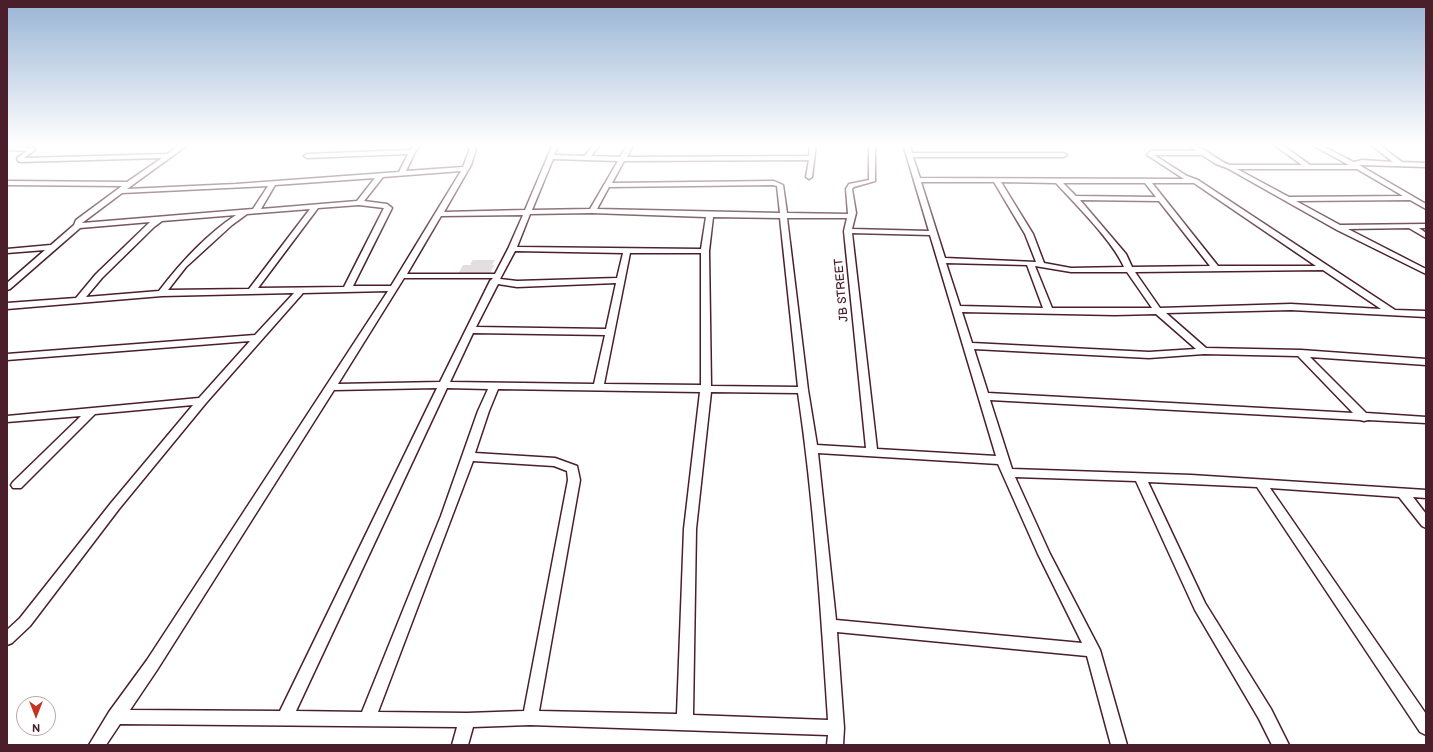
<!DOCTYPE html>
<html>
<head>
<meta charset="utf-8">
<style>
	body { margin:0 }
	#map { position:relative; width:1433px; height:752px; overflow:hidden; background:#fff; font-family:"Balsamiq Sans",sans-serif }
	canvas { display:block }
	.frame { position:absolute; inset:0; border:8px solid #4a1f2b; pointer-events:none }
	.north { position:absolute; left:16px; top:696px; width:40px; height:40px; box-sizing:border-box; background:#fff; border:1px solid #b7a5aa; border-radius:50%; rotate:180deg; font-size:11px; font-weight:700; line-height:16px; text-align:center; color:#4a1f2b }
	.north::after { content:''; display:block; margin:auto; width:14px; height:18px; background:#c8321e; clip-path:polygon(50% 0,100% 100%,50% 72%,0 100%) }
</style>
</head>
<body>
<div id="map">
<canvas width="1433" height="752"></canvas>
<div class="frame"></div>
<div class="north">N</div>
</div>
<script>
const c = document.querySelector('canvas').getContext('2d');
c.lineJoin = 'round';
function paint(path, color) { c.fillStyle = color; c.fill(path, 'evenodd'); }
function strokePath(path, color, width, dash) { c.strokeStyle = color; c.lineWidth = width; c.lineCap = dash ? 'butt' : 'round'; c.setLineDash(dash || []); c.stroke(path); }
function drawText(font, color, halo, rows, align = 'center') {
  c.font = font + ' "Balsamiq Sans",sans-serif'; c.lineWidth = 3; c.setLineDash([]); c.textBaseline = 'middle'; c.strokeStyle = halo; c.fillStyle = color; for (const [text, x, y, turn = 0] of rows) {
    c.save(); c.translate(x, y); c.rotate((+turn || 0) * Math.PI / 180); c.textAlign = isNaN(turn) ? turn : align; if (halo) c.strokeText(text, 0, 0); c.fillText(text, 0, 0); c.restore();
  }
}
const green = new Path2D(`
	M473,260H495L492,265H494L490,274H458L463,265H472L470,264Z`);
const minor = new Path2D(`
	M181,144H189L127,189L236,184L399,172L408,154L307,158L304,156L307,154L410,150L415,144H421L415,152L406,171L463,167L470,149L465,144H472L476,149L471,165L444,212L525,210L553,144H559L554,155L585,156L594,144H601L591,156L620,157L628,144H634L627,157L809,156L810,144H816L812,177L809,179L806,177L809,160L624,161L612,183L774,181L783,185L787,213L848,214L846,189L849,184L869,180V144H875V181L854,187L852,189L856,213L852,229L929,231L903,144H909L912,153H1064L1067,155L1064,157H913L920,178L1184,179L1147,155L1151,151H1196L1187,144C1202,144 1215,160 1230,165H1302L1273,144H1281L1310,165H1349L1310,144H1318L1354,162L1362,160L1393,162L1370,144H1378L1402,162L1426,163V167L1359,165L1426,204V209L1410,200L1296,201L1340,225L1426,224V228H1419L1426,233V238L1409,228L1348,229L1426,269V274L1337,230L1227,168L1216,164L1202,155H1154L1187,176L1198,180L1395,310L1426,311V317L1291,310L1166,313L1206,348L1301,350L1426,359V365L1310,357L1366,413L1426,417V423L1368,420L1364,421L1360,420L990,400L1012,469L1191,475L1426,490V498L1413,497L1426,514V528L1422,526L1399,497L1270,488L1426,714V735L1420,732L1257,487L1148,482L1205,603L1271,709L1289,745H1272L1259,719L1195,610L1136,481L1015,477L1050,554L1100,650L1127,745H1111L1087,656L837,632L844,728L843,745H827L828,735L530,725L473,727L468,745H452L457,727L120,724L106,745H89L109,712L147,660L388,291L303,293L206,403L119,509L30,626L12,643L7,645V630L20,618L111,503L193,405L95,414L21,488H13L11,485L13,482L81,416L7,422V416L199,398L250,341L7,360V354L255,335L294,293L162,296L7,309V303L76,298L96,274L150,222L80,228L10,289L7,290V283L45,250L7,253V249L51,245L74,225L76,220L122,186L7,185V181L127,182L162,158L20,162L18,161L17,158L27,151L7,150V146L35,148V150L24,158L167,154ZM553,159L618,161L590,209L532,210ZM1237,169H1357L1403,196L1289,197ZM461,171L391,286H353L392,208L387,204L364,201L383,177ZM375,178L357,201L261,209L275,185ZM921,182H994L1025,234L1036,262L945,258ZM1001,182L1056,183C1076,205 1112,240 1124,267L1071,268L1044,263L1033,234ZM1063,183H1145L1156,197L1076,196ZM1152,183H1194L1316,266H1218ZM773,185L777,186L780,213L597,209L609,187ZM268,186L253,209L82,223L122,193ZM1080,200L1159,201L1210,266L1132,267L1126,254ZM359,205L384,208L344,287L258,288L318,208ZM310,209L249,289L168,290L186,267L232,225L247,214ZM592,213L706,217L701,249L517,247L530,214ZM236,215C206,235 181,262 159,291L86,297L102,278L154,227L162,221ZM523,215L508,249L495,274H407L441,216ZM713,217L780,218L798,387L711,386L709,251ZM787,218H847L844,231L866,448L817,445L808,390ZM852,233L930,235L996,456L877,449ZM515,251L623,253L617,278L517,281L500,279ZM630,253H701V385L604,384ZM946,263L1027,265L1043,308L960,306ZM1035,266L1071,272H1127L1152,308H1052ZM1323,270L1381,309L1291,304L1160,308L1135,272ZM404,278H493L490,281L440,382L338,384ZM616,283L606,329L476,327L498,284L517,287ZM962,312L1115,315L1156,314L1196,349L1149,352L972,343ZM473,333L605,335L594,384L450,382ZM974,349L1149,358L1204,354L1298,356L1353,413L988,393ZM437,388L280,711L130,710L157,670L334,390ZM447,388L488,389L478,411L441,516L362,712L296,711ZM498,389L700,392L684,529L677,714L539,711L580,480L577,466L555,458L475,453L489,411ZM711,392L798,393C814,501 821,611 828,720L693,715L696,529ZM818,453L998,464L1038,554L1082,643L836,620ZM473,461L554,466L567,471L568,480L524,711L467,713L378,712Z`);
const streetNames = [
	["JB STREET",842,290,-95]
];
paint(green, '#e5dee0');
strokePath(minor, '#4a1f2b', 3);
paint(minor, '#fff');
const sky = c.createLinearGradient(0, 0, 0, 250);
sky.addColorStop(0, '#98b4d4');
sky.addColorStop(0.58, '#fff');
sky.addColorStop(1, '#ffffff00');
c.fillStyle = sky;
c.fillRect(0, 0, 1433, 250);
drawText('12px', '#4a1f2b', '#fff', streetNames);
</script>
</body>
</html>
